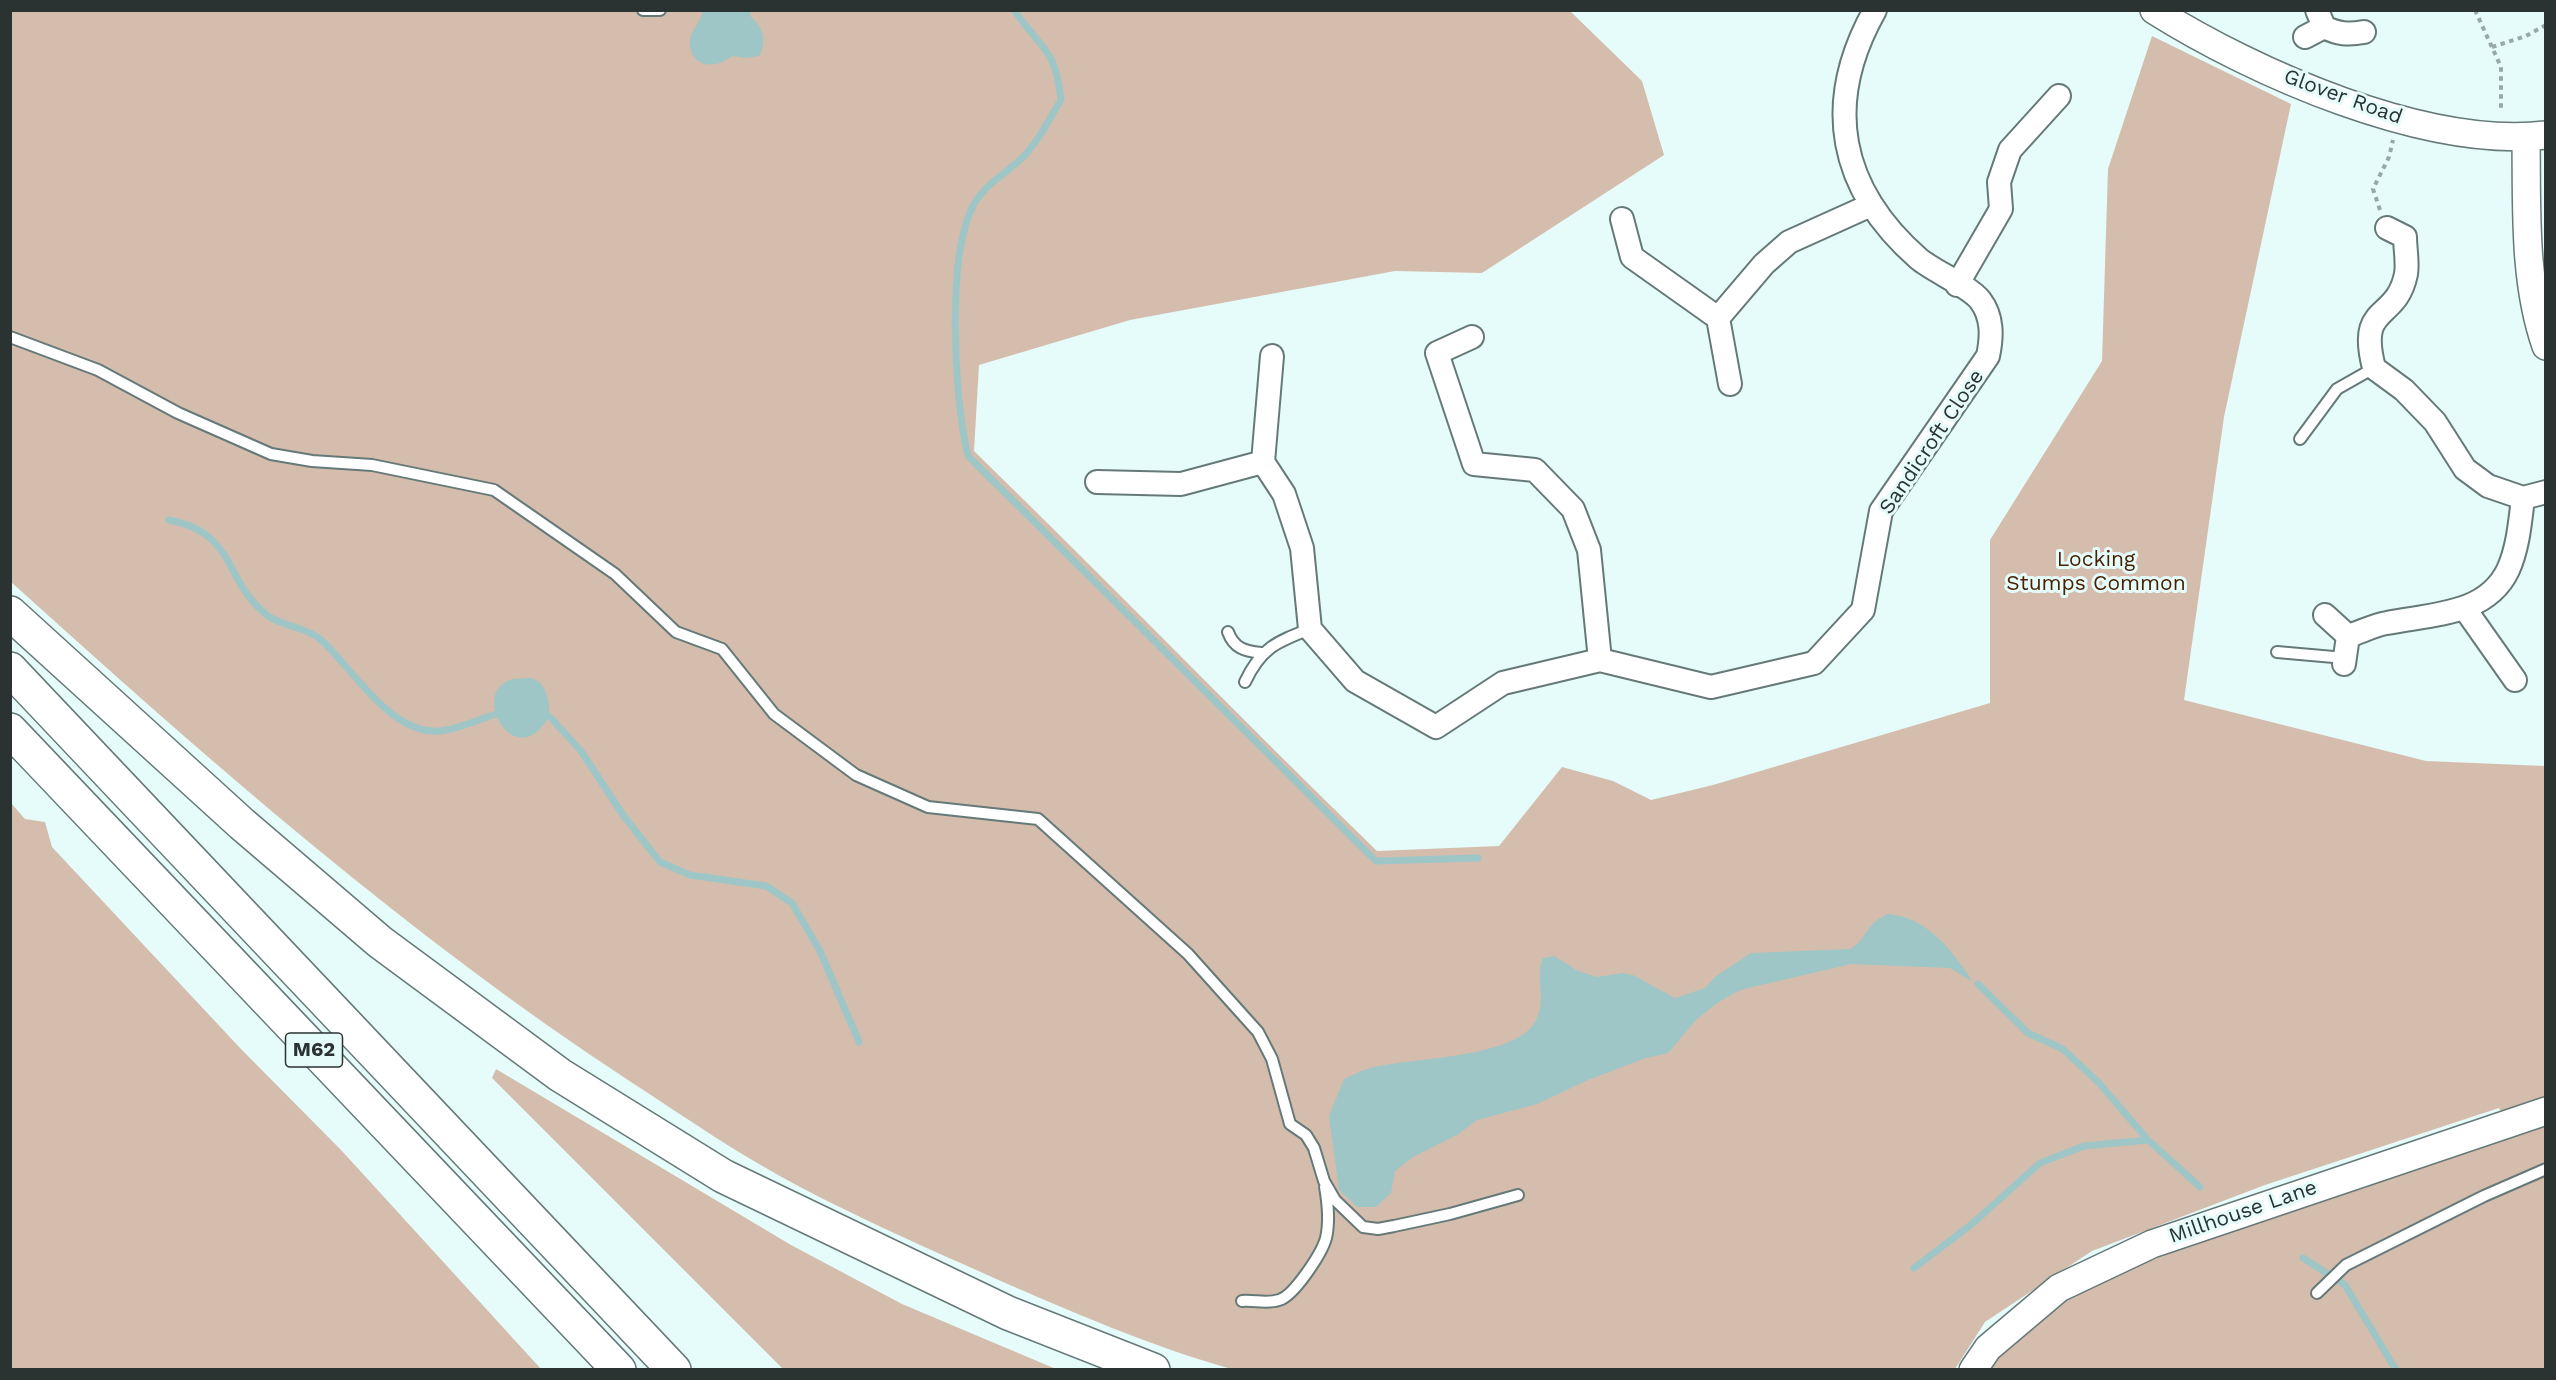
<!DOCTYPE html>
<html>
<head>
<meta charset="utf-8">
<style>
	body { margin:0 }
	#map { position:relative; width:2556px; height:1380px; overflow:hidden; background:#e5fcfb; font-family:"Work Sans",sans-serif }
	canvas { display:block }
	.frame { position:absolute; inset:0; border:12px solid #2a3232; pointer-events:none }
</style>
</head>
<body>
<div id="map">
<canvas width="2556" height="1380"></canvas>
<div class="frame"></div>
</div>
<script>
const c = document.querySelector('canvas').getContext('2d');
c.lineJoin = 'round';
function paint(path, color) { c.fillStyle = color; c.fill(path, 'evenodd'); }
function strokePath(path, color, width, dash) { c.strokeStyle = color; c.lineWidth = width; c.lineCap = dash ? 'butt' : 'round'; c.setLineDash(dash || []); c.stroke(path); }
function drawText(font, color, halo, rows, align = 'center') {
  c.font = font + ' "Work Sans",sans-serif'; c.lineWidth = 6; c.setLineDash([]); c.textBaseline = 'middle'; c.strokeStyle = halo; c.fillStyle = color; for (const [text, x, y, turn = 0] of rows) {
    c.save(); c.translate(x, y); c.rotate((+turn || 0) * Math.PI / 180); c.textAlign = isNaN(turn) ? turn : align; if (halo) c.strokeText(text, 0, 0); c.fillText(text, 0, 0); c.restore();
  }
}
const green = new Path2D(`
	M11,11H1570L1642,81L1664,155L1482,273L1395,271L1130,320L979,365L974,451C1110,583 1241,719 1377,851L1499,846L1562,767L1613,781L1651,800L1713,785L1990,703V540L2102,361L2108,169L2152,36L2291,104L2224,417L2184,700L2426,761L2545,766V1369H1986L1994,1353L2080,1288L2225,1232L2513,1132L2499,1108L2265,1185L2092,1251L1985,1322L1955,1369L1235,1370C1152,1347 1072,1312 994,1278C929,1249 863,1220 800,1187C741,1156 686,1118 631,1082C408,936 208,760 11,582Z
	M11,803L25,819L45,822L52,847L241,1049L342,1151L541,1369H11Z
	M496,1069L791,1245L902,1304L1056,1369H783L492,1078Z`);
const water = new Path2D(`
	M703,11H750L751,17C764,28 767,41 759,56L747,58L732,56C717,69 690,69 690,42C690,31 701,22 703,11Z
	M531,678C548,683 549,702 550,717C546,721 542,727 538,731C508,757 478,699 504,683C512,677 522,679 531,678Z
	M1888,914C1928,917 1953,952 1973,982L1950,968L1851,964L1740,990L1717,1003L1696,1020L1668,1053L1643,1059L1588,1080L1537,1104L1477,1120L1457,1135L1413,1157L1395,1171L1391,1193L1376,1207H1357L1339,1190L1329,1116L1344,1079C1353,1075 1364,1069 1374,1067C1413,1058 1508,1058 1533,1025C1549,1004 1534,979 1543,958L1554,956L1578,971L1597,977L1623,973L1633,975L1675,998L1705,988L1716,976L1751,953L1850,949C1868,939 1864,924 1888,914Z`);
const stream = new Path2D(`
	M1014,10C1024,26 1042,43 1050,57C1057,70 1059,85 1061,100C1049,119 1039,141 1023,157C1007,173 986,183 974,204C946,255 954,399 968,456L1376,861L1478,858
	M169,520C235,533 223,576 263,612C278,626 304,626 320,639C352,667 390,735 439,731C459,729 477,720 496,714
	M550,717L581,751L623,815L660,862L690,875L766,886L792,903L820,951L859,1042
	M1978,984L2028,1033L2063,1049L2099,1083L2148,1140L2200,1187
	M2303,1258L2345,1285L2396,1370
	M1914,1268L1972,1224L2040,1163L2084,1146L2148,1140`);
const path = new Path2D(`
	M2475,10L2501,67V112
	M2492,47L2526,36L2546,25
	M2380,210L2373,189L2389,157L2393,140`);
const service = new Path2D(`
	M643,10H660
	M10,337L98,370L178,413L271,454L312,461L372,465L494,490L615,574L676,632L722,649L774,714L856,775L928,807L1038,819L1188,954L1258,1032L1272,1059L1290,1124L1306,1135L1314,1148L1324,1181L1335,1200L1363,1227L1378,1229L1394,1226L1450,1214L1518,1195
	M2300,439L2337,389L2374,368
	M1228,632C1234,648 1244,651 1261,653
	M2277,652L2345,658
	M1245,682C1261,648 1276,642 1310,629
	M2317,1293L2346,1265L2484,1196L2546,1169
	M1242,1301C1254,1300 1268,1304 1279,1300C1294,1296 1322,1253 1326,1238C1330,1221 1328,1204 1325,1187`);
const minor = new Path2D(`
	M2317,10L2324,27C2338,34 2348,35 2364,32
	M2305,37L2324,27
	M1622,219L1632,257L1718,318L1764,264L1789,242L1871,205
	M2387,228L2405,237C2405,248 2408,263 2406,274C2396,323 2357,302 2374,368L2404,390L2435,422L2465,469L2488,486L2523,498L2546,492
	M1957,285L2001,209L1999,182L2010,150L2059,96
	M1718,318L1730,384
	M1472,337L1437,353L1474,464L1535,470L1573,509L1589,550L1600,660
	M1272,356L1263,462L1284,494L1302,548L1310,629L1355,681L1436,727L1503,683L1600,660L1711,687L1814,663L1863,610L1881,511L1988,356C1992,337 1993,317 1980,300C1969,286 1935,272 1919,259C1839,189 1822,104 1875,10
	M1097,482L1181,484L1263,462
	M2465,609L2515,680
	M2325,615L2348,636L2344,664
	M2348,636C2361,632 2374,625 2387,623C2430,614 2486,616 2508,570C2518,548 2520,523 2523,498`);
const tertiary = new Path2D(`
	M2154,10C2254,73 2426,149 2546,135
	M2526,137C2527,206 2523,280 2546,346
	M1973,1370L1988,1348L2059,1288L2152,1244L2546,1111`);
const motorway = new Path2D(`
	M10,613L242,824L380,942L560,1075L723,1176L1008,1313L1153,1370
	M10,669L674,1370
	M10,730L619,1370`);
const shields = [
	[314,1050,57]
];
const shieldNames = [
	["M62",314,1050]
];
const streetNames = [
	["Glover Road",2343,97,20],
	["Sandicroft Close",1932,442,-56],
	["Millhouse Lane",2243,1212,-19]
];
const parkNames = [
	["Locking",2096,560],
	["Stumps Common",2096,584]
];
paint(green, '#d5bdad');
paint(water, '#9ec6c6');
strokePath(stream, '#9ec6c6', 7);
strokePath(service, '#657978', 14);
strokePath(minor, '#657978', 26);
strokePath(tertiary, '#657978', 30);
strokePath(motorway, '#657978', 36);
strokePath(path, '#97a8a7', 4, [4.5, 4.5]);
strokePath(service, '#fff', 10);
strokePath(minor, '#fff', 22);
strokePath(tertiary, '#fff', 27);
strokePath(motorway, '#fff', 33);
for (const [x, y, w] of shields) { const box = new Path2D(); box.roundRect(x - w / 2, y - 17, w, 34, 4.5); c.fillStyle = '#e5fcfb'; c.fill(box); strokePath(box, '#2a3232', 1.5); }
drawText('bold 20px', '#2a3232', null, shieldNames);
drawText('21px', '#2a3232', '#e5fcfb', streetNames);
drawText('21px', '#482101', '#e5fcfb', parkNames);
</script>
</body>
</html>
